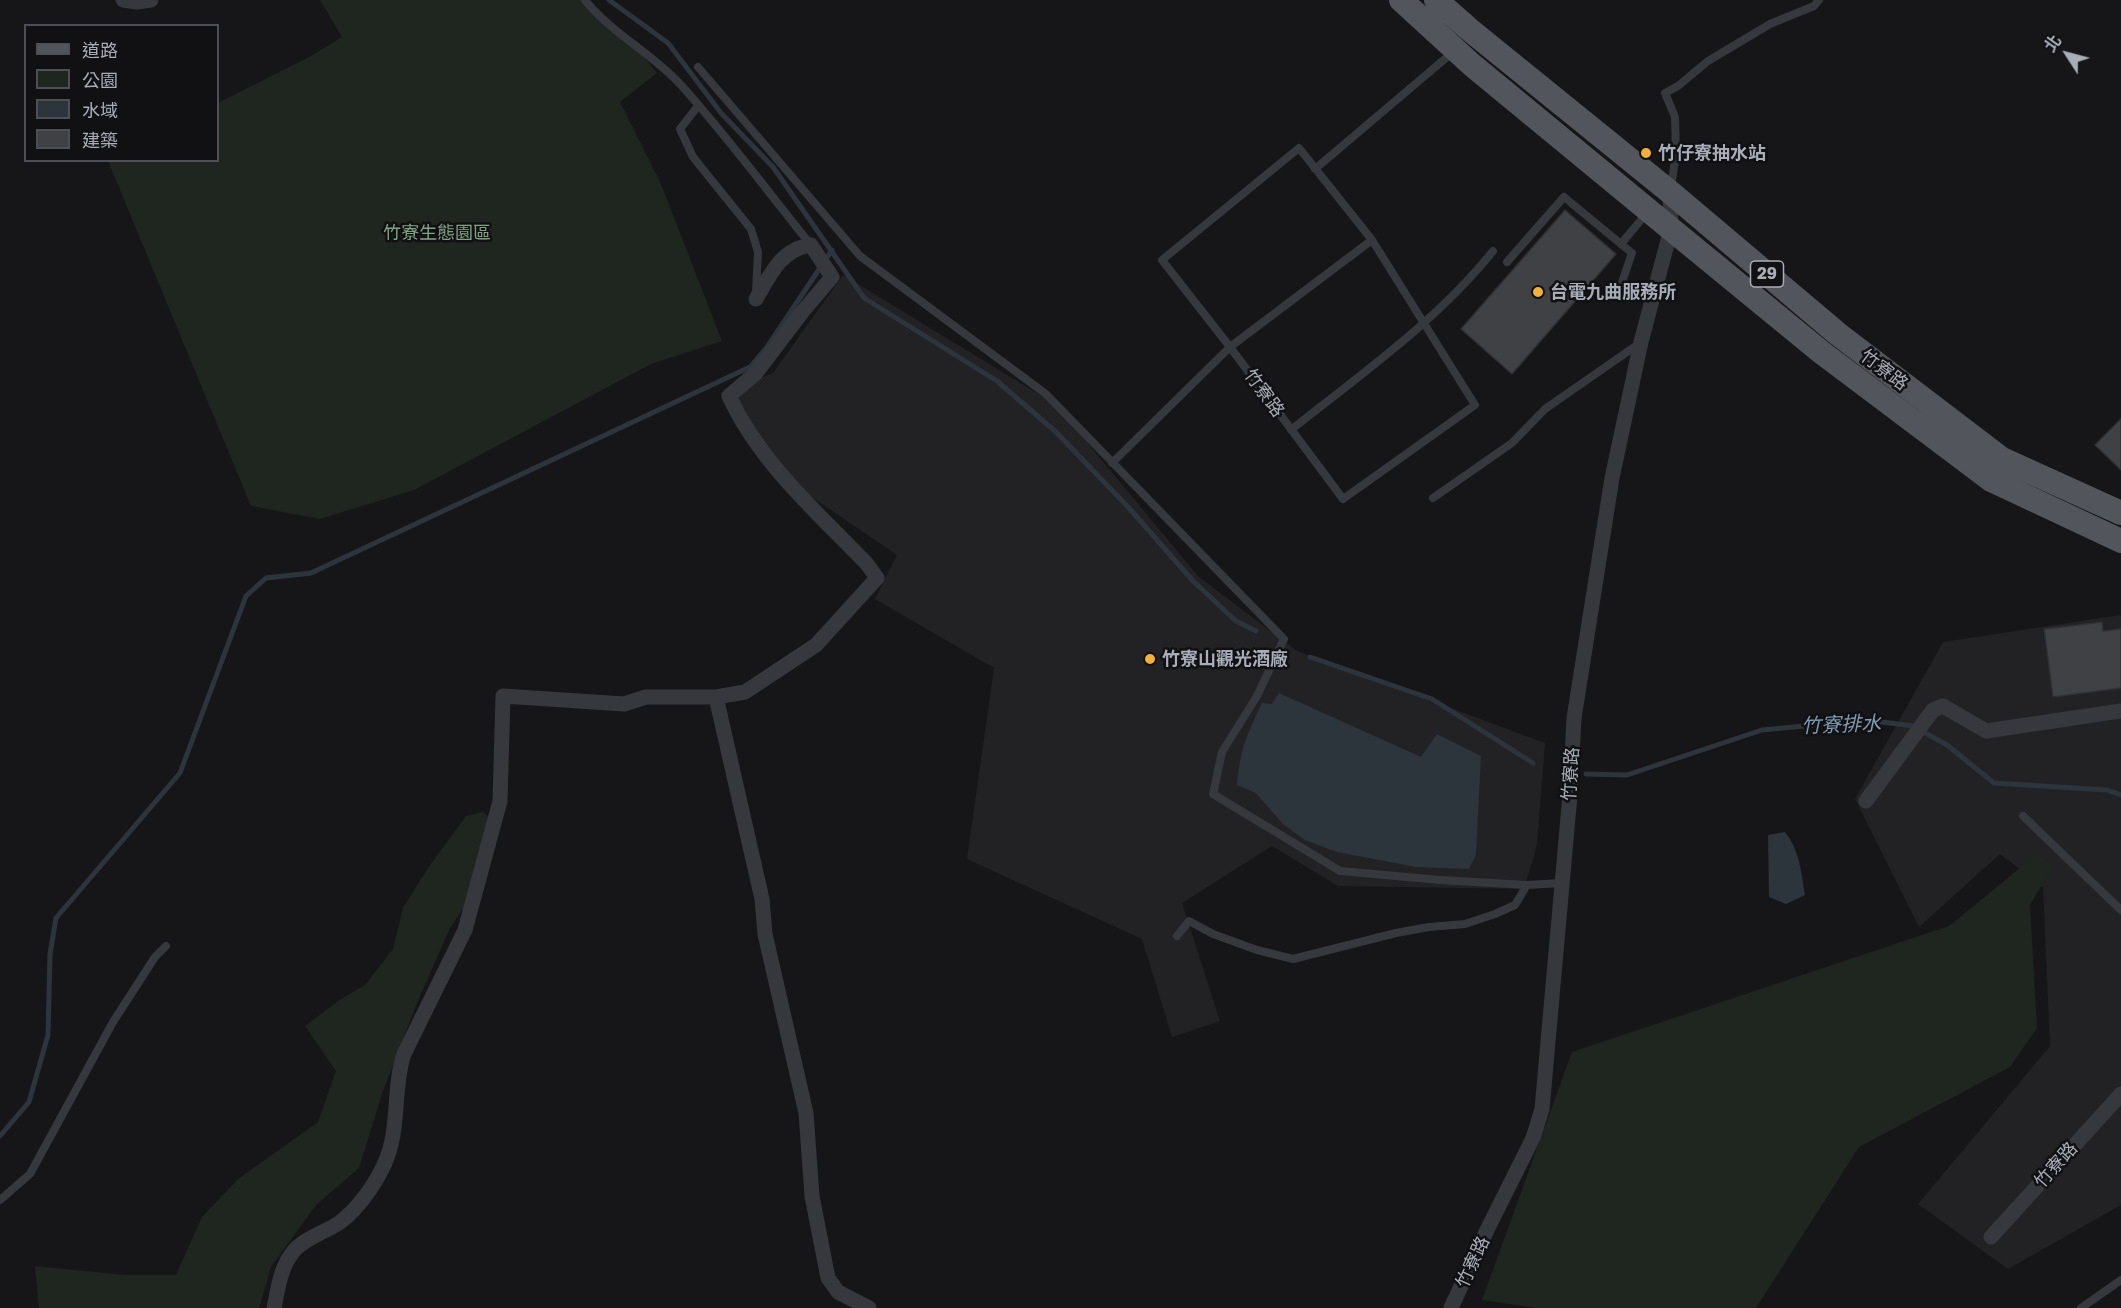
<!DOCTYPE html>
<html>
<head>
<meta charset="utf-8">
<style>
	body { margin:0 }
	#map { position:relative; width:2121px; height:1308px; overflow:hidden; background:#161618; font-family:"Golos Text","Noto Sans TC",sans-serif }
	canvas { display:block }
	.legend { position:absolute; left:24px; top:24px; width:195px; height:138px; box-sizing:border-box; background:#111113; border:2px solid #4d4f55; margin:0; padding:8px 10px; list-style:none; font-size:18px; color:#a8adb8 }
	.legend li { display:flex; align-items:center; gap:12px; height:30px }
	.legend b { width:30px; border:2px solid #4d4f55 }
	.north { position:absolute; left:2037px; top:24px; width:60px; height:60px; -webkit-text-stroke:4px #111113; paint-order:stroke; rotate:306deg; font-size:16px; font-weight:700; line-height:24px; text-align:center; color:#a8adb8 }
	.north::after { content:''; display:block; margin:auto; width:21px; height:27px; background:#a8adb8; clip-path:polygon(50% 0,100% 100%,50% 72%,0 100%) }
</style>
</head>
<body>
<div id="map">
<canvas width="2121" height="1308"></canvas>
<ul class="legend">
<li><b style="height:8px;background:#53555c"></b>道路</li>
<li><b style="height:16px;background:#1e261f"></b>公園</li>
<li><b style="height:16px;background:#2c353c"></b>水域</li>
<li><b style="height:16px;background:#404145"></b>建築</li>
</ul>
<div class="north">北</div>
</div>
<script>
const c = document.querySelector('canvas').getContext('2d');
c.lineJoin = 'round';
function paint(path, color) { c.fillStyle = color; c.fill(path, 'evenodd'); }
function strokePath(path, color, width, dash) { c.strokeStyle = color; c.lineWidth = width; c.lineCap = dash ? 'butt' : 'round'; c.setLineDash(dash || []); c.stroke(path); }
function drawText(font, color, halo, rows, align = 'center') {
  c.font = font + ' "Golos Text","Noto Sans TC",sans-serif'; c.lineWidth = 5; c.setLineDash([]); c.textBaseline = 'middle'; c.strokeStyle = halo; c.fillStyle = color; for (const [text, x, y, turn = 0] of rows) {
    c.save(); c.translate(x, y); c.rotate((+turn || 0) * Math.PI / 180); c.textAlign = isNaN(turn) ? turn : align; if (halo) c.strokeText(text, 0, 0); c.fillText(text, 0, 0); c.restore();
  }
}
const built = new Path2D(`
	M843,275L1055,404L1199,577L1297,651L1545,743L1537,845L1524,889L1338,886L1272,846L1182,903L1220,1021L1172,1037L1142,939L967,859L994,668L875,599L897,555L785,479L732,389L773,373Z
	M2121,615V1205L2008,1269L1918,1204L2050,1046L2043,887L2000,854L1919,927L1855,799L1943,642Z`);
const green = new Path2D(`
	M320,0H585L632,42L657,73L620,102L661,184L722,341L651,364L414,490L320,519L251,506L108,161L218,160V103L311,56L342,37Z
	M483,812L495,822L484,876L449,930L415,1008L382,1094L359,1168L316,1205L271,1267L259,1308H39L35,1266L125,1275H176L202,1217L238,1179L318,1122L336,1071L305,1026L341,999L365,985L393,949L403,908L428,868L466,816Z
	M2036,855L2053,866L2030,905L2037,1028L2010,1067L1859,1147L1756,1308H1537L1482,1300L1572,1052L1949,926Z`);
const water = new Path2D(`
	M1279,693L1421,757L1437,734L1481,756L1476,854L1469,869L1416,867L1337,852L1305,840L1283,824L1256,793L1237,785C1240,749 1247,735 1262,703L1272,704Z
	M1785,832C1800,851 1801,872 1805,895L1786,904L1769,897L1768,835Z`);
const stream = new Path2D(`
	M609,0L668,43L721,113L773,167L864,298L997,381L1056,432L1129,508L1193,581L1236,621L1256,631
	M1310,657L1432,699L1533,763
	M1586,774L1627,775L1762,730L1867,720L1913,726L1947,745L1994,783L2107,790L2121,795
	M0,1136L29,1102L48,1035L50,954L56,918L180,773L246,596L266,578L311,573L750,367L767,347L832,250`);
const building = new Path2D(`
	M1565,210L1616,254L1512,374L1461,329Z
	M2121,419V470L2095,445Z
	M2102,622L2103,631L2121,629V688L2053,697L2044,629Z`);
const service = new Path2D(`
	M585,0C611,33 652,53 681,85C727,136 768,192 811,245
	M698,67L860,256L1046,394L1284,639L1257,696L1222,752L1213,794L1340,871L1440,880L1527,885L1561,883
	M698,106L680,129L693,157L751,229L758,252L756,291
	M1299,148L1372,240L1475,405L1343,499L1230,347L1162,260Z
	M1315,169L1453,52
	M1671,188L1676,153L1675,117L1665,93L1678,86L1708,61L1770,24L1814,6L1819,0
	M1507,262L1564,197L1621,244L1646,214
	M1617,297L1632,253L1621,244
	M1291,430C1361,374 1437,321 1493,251
	M1112,463L1230,347L1372,240
	M1433,498L1512,443L1545,409L1640,343
	M2023,816L2121,910
	M1177,936L1189,921L1213,934L1257,950L1293,959L1396,933L1429,927L1465,924L1495,914L1515,905L1527,885
	M0,1200L30,1174L113,1022L155,957L166,946
	M2081,1308L2121,1280`);
const minor = new Path2D(`
	M123,0L137,2L151,0
	M716,697L762,899L765,934L806,1113L812,1196L828,1278L838,1292L869,1308
	M1866,801L1933,710L1943,706L1986,731L2121,711
	M1991,1237L2121,1094
	M274,1308C278,1289 280,1268 293,1252C303,1239 325,1232 339,1223C358,1209 374,1186 384,1165C401,1128 392,1090 404,1054L465,930L500,801L503,696L624,704L646,697H716L745,692L816,645L877,578L867,564C817,512 760,463 729,396L756,373L803,311L832,277L811,245C781,249 770,275 756,299
	M1451,1308L1487,1230L1533,1138L1542,1109L1570,795L1574,718L1612,478L1641,342L1671,229L1670,192`);
const primary = new Path2D(`
	M1401,0L1472,65L1671,229L1821,352L1991,480L2121,541
	M1436,0L1470,30L1670,192L1838,334L2002,459L2121,513`);
const markers = [
	[1646,153,6,"#f2b134"],
	[1538,292,6,"#f2b134"],
	[1150,659,6,"#f2b134"]
];
const shields = [
	[1767,274,33]
];
const shieldNames = [
	["29",1767,274]
];
const poiNames = [
	["竹仔寮抽水站",1658,153],
	["台電九曲服務所",1550,292],
	["竹寮山觀光酒廠",1162,659]
];
const parkNames = [
	["竹寮生態園區",437,233]
];
const streetNames = [
	["竹寮路",1884,370,37],
	["竹寮路",1264,393,54],
	["竹寮路",1571,774,-86],
	["竹寮路",2056,1165,-48],
	["竹寮路",1473,1262,-65]
];
const waterNames = [
	["竹寮排水",1841,725,-2]
];
paint(built, '#222225');
paint(green, '#1e261f');
paint(water, '#2c353c');
strokePath(stream, '#2c353c', 5);
paint(building, '#404145');
strokePath(building, '#303034', 1.5);
strokePath(service, '#37383d', 8);
strokePath(minor, '#37383d', 15);
strokePath(primary, '#53555c', 24);
for (const [x, y, r, color] of markers) { const dot = new Path2D(); dot.arc(x, y, r, 0, 2 * Math.PI); c.fillStyle = color; c.fill(dot); strokePath(dot, '#111113', 2); }
for (const [x, y, w] of shields) { const box = new Path2D(); box.roundRect(x - w / 2, y - 13, w, 26, 4.5); c.fillStyle = '#111113'; c.fill(box); strokePath(box, '#a8adb8', 1.5); }
drawText('bold 16px', '#a8adb8', null, shieldNames);
drawText('bold 18px', '#a8adb8', '#111113', poiNames, 'left');
drawText('18px', '#7fa381', '#111113', parkNames);
drawText('18px', '#a8adb8', '#111113', streetNames);
drawText('italic 20px', '#7f9bb3', '#111113', waterNames);
</script>
</body>
</html>
